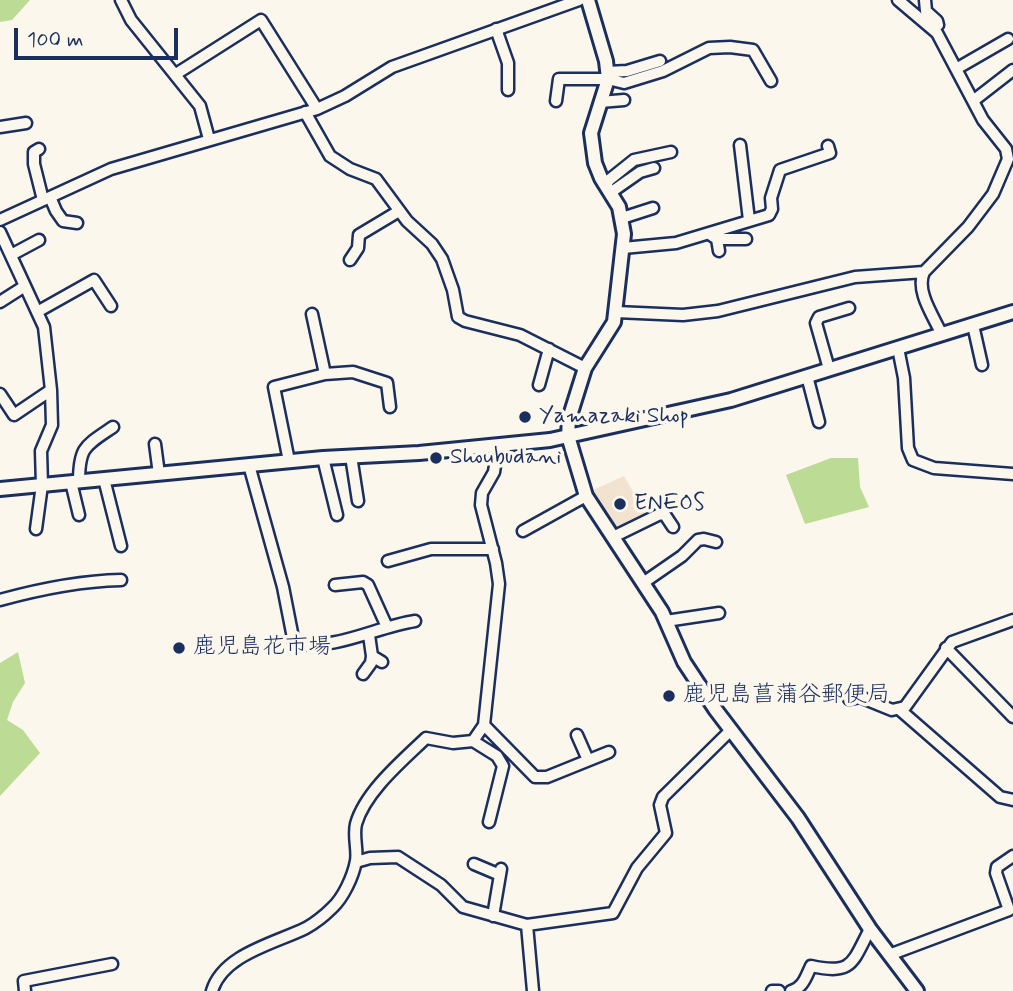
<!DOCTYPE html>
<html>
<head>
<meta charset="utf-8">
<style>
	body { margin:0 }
	#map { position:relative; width:1013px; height:991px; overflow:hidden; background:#fbf7ec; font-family:Mynerve,sans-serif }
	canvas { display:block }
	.scale { position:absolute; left:14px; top:28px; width:164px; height:32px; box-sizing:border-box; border:4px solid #1b2f5e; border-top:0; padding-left:9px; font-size:21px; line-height:24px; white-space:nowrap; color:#1b2f5e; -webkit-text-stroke:5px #fbf7ec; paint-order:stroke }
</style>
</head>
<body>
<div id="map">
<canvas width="1013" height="991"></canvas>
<div class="scale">100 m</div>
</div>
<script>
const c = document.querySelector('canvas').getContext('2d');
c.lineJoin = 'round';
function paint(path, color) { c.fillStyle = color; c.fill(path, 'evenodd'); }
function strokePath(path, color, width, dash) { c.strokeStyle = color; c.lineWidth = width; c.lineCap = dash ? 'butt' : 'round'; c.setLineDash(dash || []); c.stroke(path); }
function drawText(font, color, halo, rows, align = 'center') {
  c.font = font + ' Mynerve,"Klee One",sans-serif'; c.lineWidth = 7; c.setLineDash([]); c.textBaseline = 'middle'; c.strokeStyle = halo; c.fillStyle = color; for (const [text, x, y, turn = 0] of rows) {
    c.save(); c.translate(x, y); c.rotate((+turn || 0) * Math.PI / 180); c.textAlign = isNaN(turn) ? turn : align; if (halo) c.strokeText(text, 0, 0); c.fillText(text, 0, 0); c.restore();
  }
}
const built = new Path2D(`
	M624,476L647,516L617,531L591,491Z`);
const green = new Path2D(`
	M0,0H30L12,20L0,22Z
	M831,458H858L860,487L869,507L805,524L786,475Z
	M18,652L25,683L13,702L7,720L23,730L40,753L0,796V663Z`);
const minor = new Path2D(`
	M121,0L131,20L200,106L209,139
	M898,0L937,33L983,120L1006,149L1008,159L993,194L968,227L924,272C915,291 934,317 942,335
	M925,0L926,11L937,21L938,25L933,29
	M496,29L508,63V90
	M956,69L1008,39
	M607,72L627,71L660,61
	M176,74L261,20L317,109
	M556,101L559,79H608L624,83L663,71L709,48L730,47L753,50L771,81
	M973,101L1013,70
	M600,102L624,100
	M305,112L330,156L350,169L376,179L407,221L432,244L442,259L453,290L458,317L465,321L520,335L585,368
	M0,127L26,123
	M740,145L749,220
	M39,149L34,152V164L43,200
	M604,184L634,160L671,152
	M610,193L640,172L654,168
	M50,197L56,211L63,221L77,223
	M622,218L653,208
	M0,220L111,169L317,109L345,96L392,67L579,0
	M0,232L44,327L51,390L52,425L41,451L42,485L36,529
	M711,235L717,239L719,251
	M717,239H746
	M623,248L676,243L769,215L772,209L771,198L780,170L830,153L828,146
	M11,255L39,240
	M350,260L358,248L359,235L399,211
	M0,302L25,286
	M37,312L94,280L111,306
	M616,312L683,315L718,311L855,277L924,272
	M973,325L982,365
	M898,348L904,378L908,448L913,460L934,468L1013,474
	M829,369L816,323L819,317L849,308
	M325,374L353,372L387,383L390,407
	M807,376L819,422
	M539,385L549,349
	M0,394L14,415L51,390
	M155,444L159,474
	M351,456L358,501
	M323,458L337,515
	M289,461L274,387L325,374L312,314
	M249,465L283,587L294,643C336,651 375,627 415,621
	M104,479L121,546
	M71,482L79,515
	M79,482C79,447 85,446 113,427
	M523,531L586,496
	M613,537L660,514L665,515L673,527
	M388,561L431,549H493
	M643,583L682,556L698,540L704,539L716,542
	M335,585L363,582L368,585L387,627
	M0,600C40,589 79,581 121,580
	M666,621L719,613
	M369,635L372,656L382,662
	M946,648L1013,717
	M363,674L371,663L372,656
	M849,699L860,697L892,710L905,707L952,642L1013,620
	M899,709L1000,797L1013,800
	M484,725L535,777H547L609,752
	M577,735L588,760
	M473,741L497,756L503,766L489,822
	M356,862L370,858L398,857L441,885L463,907L527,925L613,913L637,868L666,833L660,805L663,797L731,730
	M474,864L500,875
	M493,916L501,869
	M527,925L533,991
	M889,955L1009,910L996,873L997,867L1013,856
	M25,991L24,981L112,964
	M212,991C223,954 276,943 306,928C315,923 325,915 332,908C343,898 353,877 356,861C358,850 353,836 356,824C365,792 402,761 426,738L453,743L473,741L484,725L499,584L496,563L481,505L482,493L494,472L498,446
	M772,991H779
	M791,991C803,988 806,977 811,966C853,975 852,963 870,929`);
const tertiary = new Path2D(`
	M588,0L606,61L608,79L591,133L595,163L601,178L619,207L624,234L614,322L585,368L569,419L568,436L586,496L662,612L684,662L715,709L798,818L870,929L917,991
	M0,489L323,458L419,453L550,440L731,400L1013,312`);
const markers = [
	[525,417,7,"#1b2f5e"],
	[436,458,7,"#1b2f5e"],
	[620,504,7,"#1b2f5e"],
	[179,648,7,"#1b2f5e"],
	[669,696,7,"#1b2f5e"]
];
const poiNames = [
	["Yamazaki Shop",539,417],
	["Shoubudani",450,458],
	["ENEOS",634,504],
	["鹿児島花市場",193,648],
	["鹿児島菖蒲谷郵便局",683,696]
];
paint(built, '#f1e3cf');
paint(green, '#bcdb94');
strokePath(minor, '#1b2f5e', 15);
strokePath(tertiary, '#1b2f5e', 18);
strokePath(minor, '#fbf7ec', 10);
strokePath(tertiary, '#fbf7ec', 12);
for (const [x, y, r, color] of markers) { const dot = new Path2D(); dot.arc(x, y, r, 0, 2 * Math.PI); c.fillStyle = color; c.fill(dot); strokePath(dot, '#fbf7ec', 2.5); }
drawText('23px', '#1b2f5e', '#fbf7ec', poiNames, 'left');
</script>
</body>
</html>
